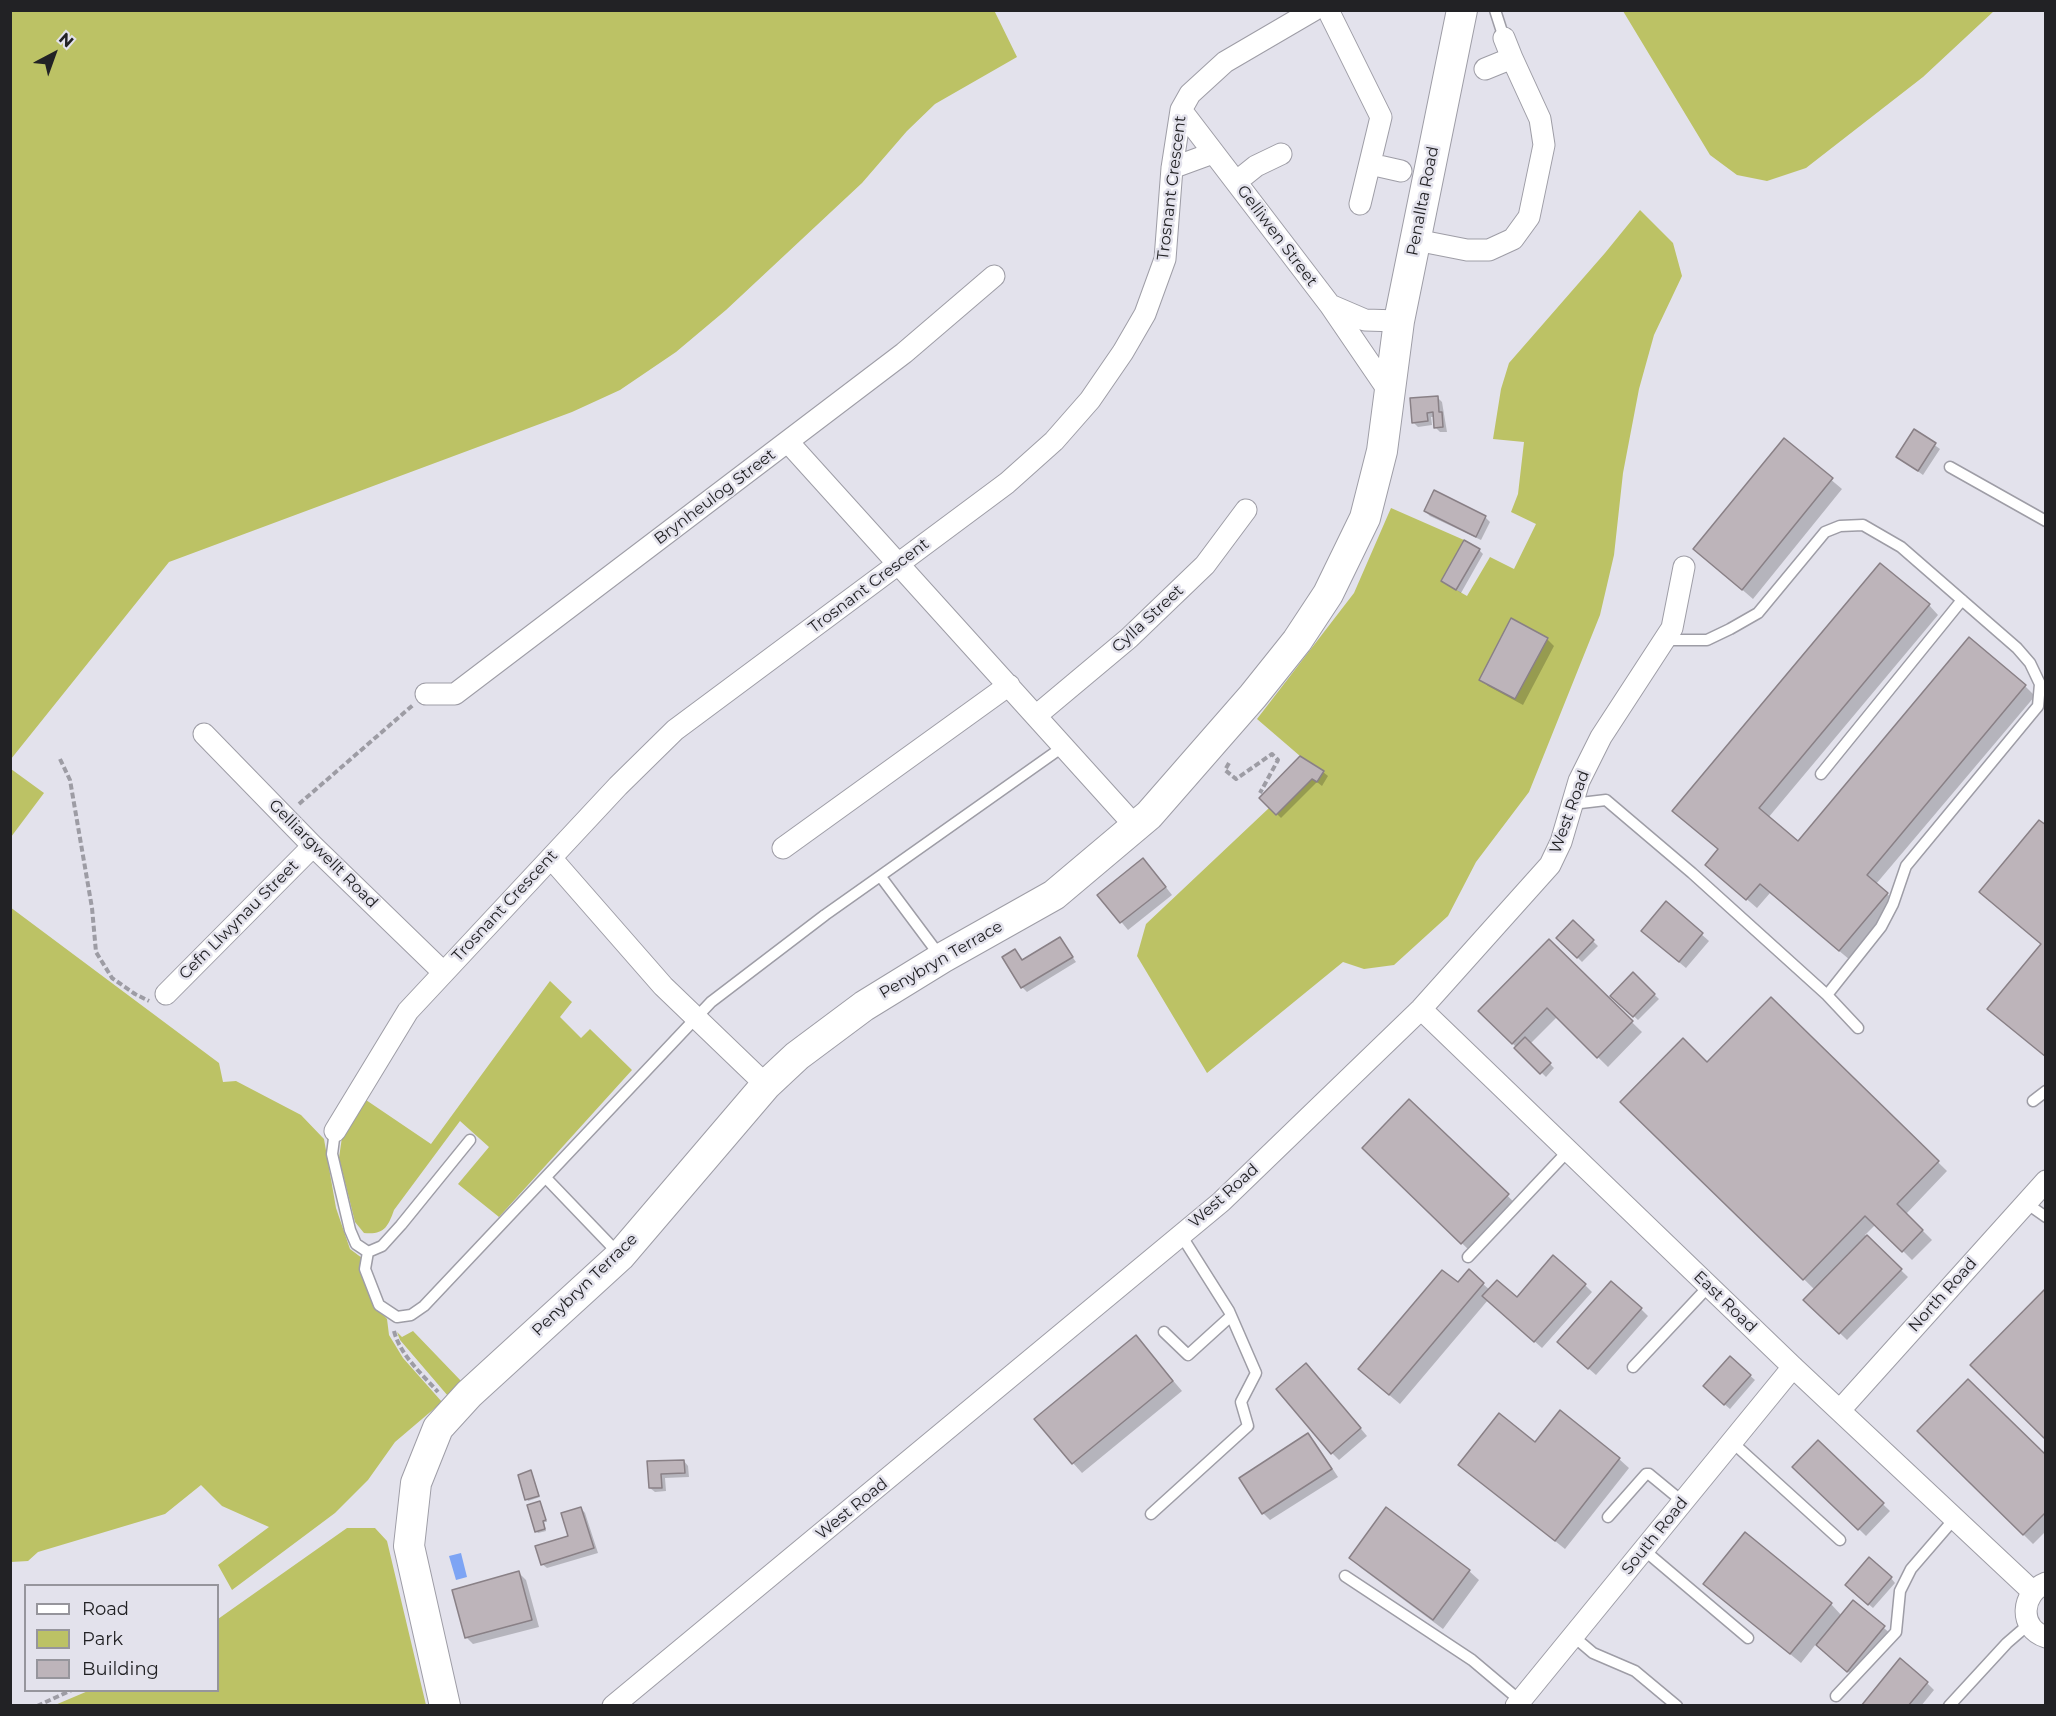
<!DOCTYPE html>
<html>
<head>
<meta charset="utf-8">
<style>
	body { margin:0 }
	#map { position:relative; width:2056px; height:1716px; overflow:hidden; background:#e3e2ec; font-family:Montserrat,sans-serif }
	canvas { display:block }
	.frame { position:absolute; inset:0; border:12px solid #222225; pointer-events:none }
	.legend { position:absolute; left:24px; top:1584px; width:195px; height:108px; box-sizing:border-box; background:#e3e2ec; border:2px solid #96959c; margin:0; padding:8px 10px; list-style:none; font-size:18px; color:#222225 }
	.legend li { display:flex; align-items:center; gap:12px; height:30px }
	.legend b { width:30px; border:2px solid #96959c }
	.north { position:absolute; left:24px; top:24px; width:60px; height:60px; -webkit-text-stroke:4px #e3e2ec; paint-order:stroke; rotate:41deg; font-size:16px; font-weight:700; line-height:24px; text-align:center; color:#222225 }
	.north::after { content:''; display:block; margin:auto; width:21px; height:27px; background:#222225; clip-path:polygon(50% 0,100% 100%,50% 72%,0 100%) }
</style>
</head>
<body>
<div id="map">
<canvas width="2056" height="1716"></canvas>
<div class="frame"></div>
<ul class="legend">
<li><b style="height:8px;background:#fff"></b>Road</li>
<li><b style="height:16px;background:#bcc265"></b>Park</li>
<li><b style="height:16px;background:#bdb4ba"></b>Building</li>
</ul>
<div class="north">N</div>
</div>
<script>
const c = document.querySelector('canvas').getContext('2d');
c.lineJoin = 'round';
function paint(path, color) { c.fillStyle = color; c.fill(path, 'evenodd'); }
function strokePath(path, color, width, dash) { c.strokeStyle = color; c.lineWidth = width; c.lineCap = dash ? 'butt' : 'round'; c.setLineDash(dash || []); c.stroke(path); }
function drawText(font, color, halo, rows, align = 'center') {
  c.font = font + ' Montserrat,sans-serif'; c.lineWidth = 5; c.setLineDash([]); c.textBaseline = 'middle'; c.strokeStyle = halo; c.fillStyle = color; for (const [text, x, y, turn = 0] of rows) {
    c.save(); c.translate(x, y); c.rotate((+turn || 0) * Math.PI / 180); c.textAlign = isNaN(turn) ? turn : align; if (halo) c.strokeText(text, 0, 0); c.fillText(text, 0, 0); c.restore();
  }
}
const green = new Path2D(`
	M11,10H994L1017,57L935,104L907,131L862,183L726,310L676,352L620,390L572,412L169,562L11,759Z
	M1623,11H1994L1923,77L1806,168L1767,181L1737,175L1710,155Z
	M1640,210L1673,243L1682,276L1654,335L1639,389L1623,473L1614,555L1600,615L1529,792L1476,862L1448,916L1394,965L1364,969L1343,962L1207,1073L1137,956L1146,924L1269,808L1276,815L1312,779L1317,782L1324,771L1300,756L1257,719L1354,593L1391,508L1464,540L1441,581L1467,596L1490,557L1514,569L1536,524L1511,512L1518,494L1524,442L1493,439L1501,389L1509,363L1605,253Z
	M11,769L44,793L11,837Z
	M10,907L219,1063L223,1082L236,1081L301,1115L324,1139L336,1208L350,1249L362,1258L378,1309L387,1319L389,1335L403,1358L442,1402L395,1442L368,1480L335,1513L232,1590L218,1565L269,1527L222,1506L201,1485L165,1514L38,1552L28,1561L11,1562Z
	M550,981L572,1002L560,1017L581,1038L590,1029L632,1070L499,1217L458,1184L489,1147L460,1121L394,1210C388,1227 384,1235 364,1233L355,1222L339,1158L342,1137L366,1100L431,1144Z
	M413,1331L463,1383L448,1396L400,1340L397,1332L402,1337Z
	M347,1528H375L387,1541L426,1705H55L88,1691L218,1690V1619Z`);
const water = new Path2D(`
	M461,1553L467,1577L456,1580L449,1556Z`);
const shadow = new Path2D(`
	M1437,397L1442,402L1447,432H1440L1436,428L1435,417H1431L1432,425L1418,427L1413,422Z
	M1915,431L1940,449L1923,475L1898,457Z
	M1784,440L1842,489L1753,599L1695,549Z
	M1425,511L1485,517L1490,522L1481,540L1430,516Z
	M1479,550L1483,554L1461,593L1443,581Z
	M1929,605L1938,615L1768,818L1798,843L2025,686L2035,696L1876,884L1897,903L1850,960L1770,893L1757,908L1707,865Z
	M1547,639L1554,646L1523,705L1488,686L1480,679Z
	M1323,772L1328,776L1322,786L1317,782L1281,818L1261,798Z
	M1150,867L1172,895L1128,930L1099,895Z
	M1667,904L1709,941L1686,968L1650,938Z
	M1573,922L1598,946L1582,962L1558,938Z
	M1060,939L1076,962L1027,992L1022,987L1015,951L1023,962Z
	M1549,941L1642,1032L1608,1067L1557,1017L1530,1044L1554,1068L1546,1077L1480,1011Z
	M1633,974L1659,999L1638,1020L1613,996Z
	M1771,999L1947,1171L1906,1214L1932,1240L1912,1260L1876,1224L1865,1235L1908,1277L1847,1340L1806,1300L1815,1290L1623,1102L1707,1064Z
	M1409,1101L1517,1205L1472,1253L1364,1148Z
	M1483,1284L1490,1290L1517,1299L1585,1285L1592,1292L1542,1348L1488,1300L1400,1404L1370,1379L1458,1285Z
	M1641,1309L1648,1316L1596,1375L1566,1349Z
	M1136,1337L1182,1391L1082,1473L1073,1463Z
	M1730,1358L1755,1380L1730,1409L1709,1391Z
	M1313,1372L1367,1436L1339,1460L1332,1453Z
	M1919,1431L2046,1458V1531L2033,1544Z
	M1308,1435L1315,1442L1338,1477L1270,1520L1263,1513Z
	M1818,1442L1890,1511L1866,1536L1795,1467Z
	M1535,1444L1619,1459L1629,1468L1565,1549L1460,1465Z
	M684,1461L688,1466L689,1477L665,1478L666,1491L655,1492L650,1488L649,1463Z
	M531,1472L540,1497L528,1501L527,1499Z
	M540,1503L547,1522H544L546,1531L538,1533L536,1531Z
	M581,1508L585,1513L598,1553L547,1568L542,1564L570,1537Z
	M1351,1558L1469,1571L1479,1580L1443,1629L1361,1568Z
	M519,1573L526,1580L539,1627L473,1644L466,1637Z
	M1891,1578L1895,1583L1873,1608L1851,1589Z
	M1705,1584L1831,1604L1842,1616L1853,1602L1891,1634L1855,1678L1816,1644L1801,1663Z
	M1927,1683L1934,1690L1921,1706H1863Z`);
const building = new Path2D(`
	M1438,396L1439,412H1442L1443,427L1434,428L1433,412L1427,413L1428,421L1412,423L1410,398Z
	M1914,429L1936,443L1918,471L1896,457Z
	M1784,438L1833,478L1742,590L1693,549Z
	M1434,490L1486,516L1476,537L1424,511Z
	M1464,540L1480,549L1456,590L1441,581Z
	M1880,563L1930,604L1759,808L1798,841L1969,637L2026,685L1867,875L1888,893L1839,951L1760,884L1746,900L1705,865L1718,849L1672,811Z
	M1511,618L1548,638L1515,699L1479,680Z
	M1300,756L1324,771L1317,782L1312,779L1276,815L1259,798Z
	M2039,820L2046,825V1057L1987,1009L2041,944L1979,892Z
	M1143,858L1166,887L1120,923L1097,895Z
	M1666,901L1703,933L1679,962L1641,931Z
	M1573,920L1594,940L1577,958L1556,938Z
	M1060,937L1073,957L1021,988L1002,957L1015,949L1022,960Z
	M1549,939L1633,1021L1597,1058L1547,1008L1512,1044L1478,1011Z
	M1633,972L1655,994L1633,1017L1610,996Z
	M1771,997L1939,1161L1897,1204L1923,1230L1902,1252L1865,1216L1803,1280L1620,1102L1683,1038L1707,1062Z
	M1525,1037L1551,1063L1540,1074L1514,1048Z
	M1409,1099L1509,1194L1461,1244L1362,1148Z
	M1867,1235L1902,1269L1839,1334L1803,1300Z
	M1553,1255L1586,1284L1534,1342L1482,1296L1497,1280L1517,1297Z
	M1469,1269L1484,1283L1389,1395L1358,1369L1442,1270L1458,1282Z
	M1611,1281L1642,1308L1588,1369L1557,1342Z
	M2046,1288V1440L1970,1365Z
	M1136,1335L1173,1381L1072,1464L1034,1419Z
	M1730,1356L1751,1375L1724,1405L1703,1386Z
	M1306,1363L1361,1428L1331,1454L1276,1389Z
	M1968,1379L2046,1455V1512L2023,1535L1917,1431Z
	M1560,1410L1620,1458L1555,1541L1458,1465L1499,1413L1535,1442Z
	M1308,1433L1332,1469L1262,1514L1239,1478Z
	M1818,1440L1884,1503L1858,1530L1792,1467Z
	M684,1460L685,1473L661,1474L662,1488H649L647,1461Z
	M531,1470L539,1496L525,1500L518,1475Z
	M540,1501L546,1520L543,1521L545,1529L535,1532L527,1505Z
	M581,1507L594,1548L541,1565L535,1546L568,1536L561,1513Z
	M1386,1507L1470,1570L1433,1620L1349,1558Z
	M1745,1532L1832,1603L1790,1654L1703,1584Z
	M1869,1557L1892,1577L1868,1605L1845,1585Z
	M519,1571L532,1620L465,1638L452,1590Z
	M1853,1600L1885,1626L1847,1672L1816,1645Z
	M1900,1658L1928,1682L1908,1706H1861Z`);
const path = new Path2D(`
	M60,759L70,780L92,908L96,952L112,978L135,994L149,1001
	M1229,763L1225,770L1236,779L1272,754L1278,760L1260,793
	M299,804L413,705
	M394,1331C400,1355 422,1374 438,1392
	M37,1706L72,1690`);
const lane = new Path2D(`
	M1495,10L1504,38
	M1950,467L2046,521
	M1664,640H1707L1730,629L1758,613L1825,532L1840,526L1863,525L1901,547L2017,648L2030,663L2040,684L2038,706L1906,866L1893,904L1881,927L1827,995
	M1821,774L1962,600
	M1572,804L1606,800L1692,873L1827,995L1858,1028
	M881,877L940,956
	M2033,1101L2046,1091
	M335,1131L332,1154L350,1230L356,1244L368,1252L382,1246L401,1225L470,1140
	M546,1178L618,1253
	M2026,1203L2046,1217
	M368,1252L365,1269L379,1305L397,1317L411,1315L424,1306L711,1002L825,915L1064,746
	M1468,1257L1568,1151
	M1164,1332L1188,1355L1231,1316
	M1633,1367L1709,1286
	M1732,1442L1840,1540
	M1151,1514L1248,1426L1241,1402L1256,1373L1229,1311L1181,1235
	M1608,1517L1646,1474H1649L1683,1502
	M1644,1550L1748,1638
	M1345,1576L1472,1660L1523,1703
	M1573,1636L1593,1653L1635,1671L1677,1706
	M1836,1696L1896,1632L1900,1591L1911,1569L1955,1518
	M1949,1706L2007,1643L2029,1624`);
const street = new Path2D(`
	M1328,10L1381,117L1360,204
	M1485,69L1512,58L1504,38
	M1181,110L1330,305L1365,320L1399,321
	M1370,164L1401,171
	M1172,168L1213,153
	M1236,182L1256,166L1281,154
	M1416,240L1467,250H1489L1513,239L1529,217L1544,145L1540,119L1512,58
	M1330,305L1390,393
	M788,442L1136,827
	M426,694H455L904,353L994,276
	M1037,715L1129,638L1205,565L1246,510
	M204,734L313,846L443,972
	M783,848L1009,685
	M551,858L663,986L766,1085
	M166,994L313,846
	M1421,1009L1793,1367L2032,1591
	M335,1131L408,1011L618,786L675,730L1007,483L1054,441L1090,400L1123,352L1145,314L1165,259L1172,168L1181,110L1190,94L1225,62L1314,10
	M1840,1410L2046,1181
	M2046,1583C2021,1593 2018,1628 2046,1637
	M613,1706L1221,1202L1421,1009L1550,865L1561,842L1579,781L1601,737L1672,628L1684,567
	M1516,1706L1793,1367`);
const secondary = new Path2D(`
	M445,1706L409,1546L416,1483L438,1428L469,1394L620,1256L766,1085L797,1056L864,1006L942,958L1054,895L1149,815L1253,696L1297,641L1328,594L1365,518L1382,451L1399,321L1462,10`);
const streetNames = [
	["Trosnant Crescent",1172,188,-83],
	["Penallta Road",1423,201,-79],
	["Gelliwen Street",1277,236,53],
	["Brynheulog Street",715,497,-37],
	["Trosnant Crescent",869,586,-37],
	["Cylla Street",1148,619,-43],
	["West Road",1570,812,-70],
	["Gelliargwellt Road",323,854,45],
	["Trosnant Crescent",505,906,-47],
	["Cefn Llwynau Street",239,920,-45],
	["Penybryn Terrace",941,960,-30],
	["West Road",1224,1196,-42],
	["Penybryn Terrace",585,1285,-44],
	["North Road",1943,1295,-48],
	["East Road",1725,1302,44],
	["West Road",852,1509,-39],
	["South Road",1655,1536,-51]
];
paint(green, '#bcc265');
paint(water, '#7da4f4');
paint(shadow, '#0003');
paint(building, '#bdb4ba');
strokePath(building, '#898086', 1.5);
strokePath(lane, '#9e9da6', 13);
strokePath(street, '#9e9da6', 23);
strokePath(secondary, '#9e9da6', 32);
strokePath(path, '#9d9ca4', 4, [6, 3]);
strokePath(lane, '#fff', 10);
strokePath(street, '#fff', 21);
strokePath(secondary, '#fff', 30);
drawText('16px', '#222225', '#e3e2ec', streetNames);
</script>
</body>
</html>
